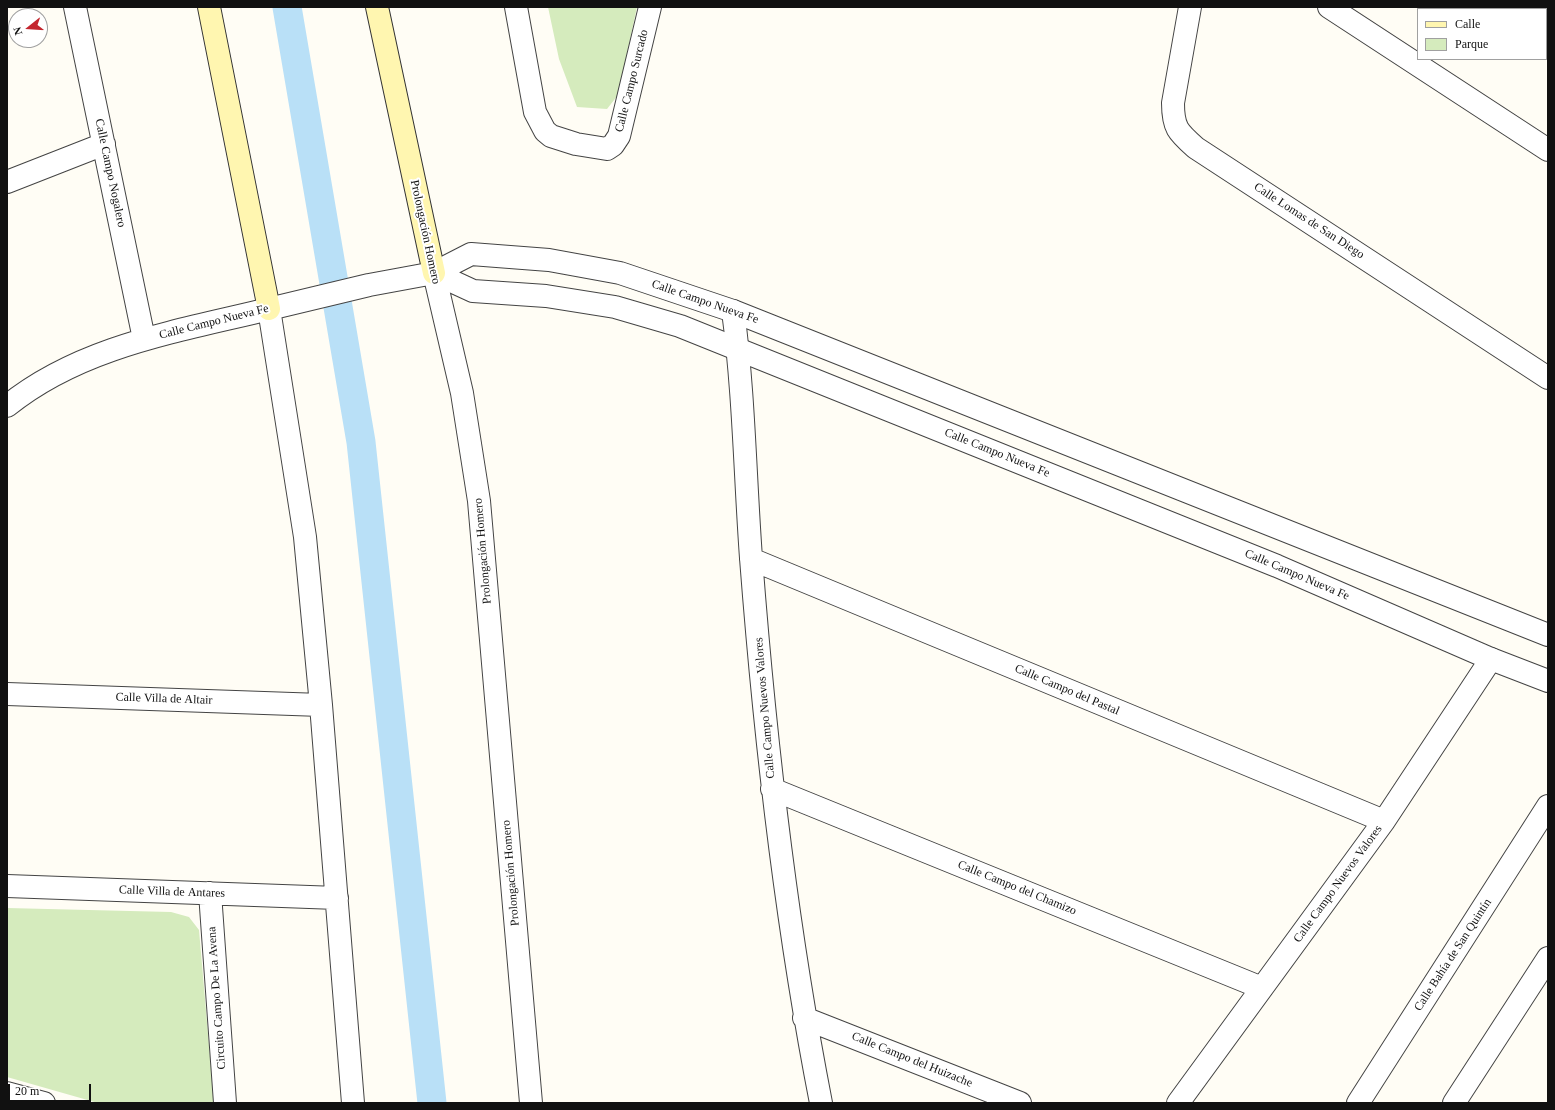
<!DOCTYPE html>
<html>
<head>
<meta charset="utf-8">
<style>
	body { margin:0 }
	#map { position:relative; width:1555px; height:1110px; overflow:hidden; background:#fffdf5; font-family:Georgia,serif }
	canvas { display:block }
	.frame { position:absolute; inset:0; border:8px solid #111; pointer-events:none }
	.legend { position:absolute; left:1417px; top:8px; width:130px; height:52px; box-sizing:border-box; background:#fff; border:1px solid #a0a0a0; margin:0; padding:5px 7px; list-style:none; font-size:12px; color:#111 }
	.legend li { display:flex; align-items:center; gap:8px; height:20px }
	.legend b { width:20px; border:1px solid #a0a0a0 }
	.north { position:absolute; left:8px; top:8px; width:40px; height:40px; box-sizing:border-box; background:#fff; border:1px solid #a0a0a0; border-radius:50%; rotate:253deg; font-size:11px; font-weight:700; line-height:16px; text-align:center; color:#111 }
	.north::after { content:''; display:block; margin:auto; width:14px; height:18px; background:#c4262e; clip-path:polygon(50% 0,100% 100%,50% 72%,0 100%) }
	.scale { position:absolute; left:8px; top:1084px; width:83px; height:18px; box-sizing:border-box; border:2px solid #111; border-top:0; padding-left:5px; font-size:12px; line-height:14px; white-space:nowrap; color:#111; -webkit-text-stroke:3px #fff; paint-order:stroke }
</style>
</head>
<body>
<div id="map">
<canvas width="1555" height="1110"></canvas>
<div class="frame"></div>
<ul class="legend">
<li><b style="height:5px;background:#fff6b0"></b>Calle</li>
<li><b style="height:11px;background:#d5ebbd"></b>Parque</li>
</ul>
<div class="north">N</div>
<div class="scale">20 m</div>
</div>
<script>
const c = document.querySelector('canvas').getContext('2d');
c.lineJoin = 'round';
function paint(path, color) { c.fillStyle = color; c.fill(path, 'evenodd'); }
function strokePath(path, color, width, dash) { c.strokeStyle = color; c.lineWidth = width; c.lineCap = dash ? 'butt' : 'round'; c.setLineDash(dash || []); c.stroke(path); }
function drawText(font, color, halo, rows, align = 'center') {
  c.font = font + ' Georgia,serif'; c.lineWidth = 4; c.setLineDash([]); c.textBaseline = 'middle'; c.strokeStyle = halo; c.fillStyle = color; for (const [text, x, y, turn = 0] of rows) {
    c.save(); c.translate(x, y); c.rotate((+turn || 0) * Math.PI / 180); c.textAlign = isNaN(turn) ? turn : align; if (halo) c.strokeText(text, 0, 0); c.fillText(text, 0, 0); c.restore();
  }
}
const green = new Path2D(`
	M548,7H637L618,95L607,109L577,107L559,59Z
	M7,908L171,912L189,917L199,930L214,1103H98L7,1077Z`);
const canal = new Path2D(`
	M287,7L361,442L432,1103`);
const minor = new Path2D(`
	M75,7L144,339
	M516,7L535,112L545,131L551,136L576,144L607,149L613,145L619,136L650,7
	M1190,7L1173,103C1173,128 1178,132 1196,148L1548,378
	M1329,7L1548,150
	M7,182L104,144
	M733,311C744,393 745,476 751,558C765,741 786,924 821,1103
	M7,406C81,346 179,331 269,309L305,537L321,705L353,1103
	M751,559L1384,821
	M7,694L321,705
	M772,789L1262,988
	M7,886L337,898
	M210,893L225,1103
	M804,1018L1020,1103
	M7,1093L44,1103
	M1178,1103L1384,821L1491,659`);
const tertiary = new Path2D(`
	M434,273L473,291L546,296L615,307L680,326L1277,566L1491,659L1548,681
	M434,273L462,393L479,501L531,1103
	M269,309L369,285L434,273L471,254L549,260L620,273L733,311L1548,635
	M1358,1103L1548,806
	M1454,1103L1548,958`);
const secondary = new Path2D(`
	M209,7L269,309
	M377,7L434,273`);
const streetNames = [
	["Calle Campo Surcado",632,81,-76],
	["Calle Campo Nogalero",110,173,78],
	["Calle Lomas de San Diego",1309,221,33],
	["Prolongación Homero",425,232,78],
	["Calle Campo Nueva Fe",705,302,19],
	["Calle Campo Nueva Fe",214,322,-14],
	["Calle Campo Nueva Fe",997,453,22],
	["Prolongación Homero",483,551,-95],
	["Calle Campo Nueva Fe",1297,575,23],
	["Calle Campo del Pastal",1067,690,23],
	["Calle Villa de Altair",164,699,2],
	["Calle Campo Nuevos Valores",765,708,-95],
	["Prolongación Homero",511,873,-95],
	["Calle Campo Nuevos Valores",1338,884,-54],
	["Calle Campo del Chamizo",1017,888,22],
	["Calle Villa de Antares",172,892,2],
	["Calle Bahía de San Quintín",1453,955,-57],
	["Circuito Campo De La Avena",217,998,-94],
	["Calle Campo del Huizache",912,1060,22]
];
paint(green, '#d5ebbd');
strokePath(canal, '#b9e0f7', 29);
strokePath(minor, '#444', 24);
strokePath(tertiary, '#444', 24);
strokePath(secondary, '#333', 24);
strokePath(minor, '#fff', 22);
strokePath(tertiary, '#fff', 22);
strokePath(secondary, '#fff6b0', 22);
drawText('12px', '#111', '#fff', streetNames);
</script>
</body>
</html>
